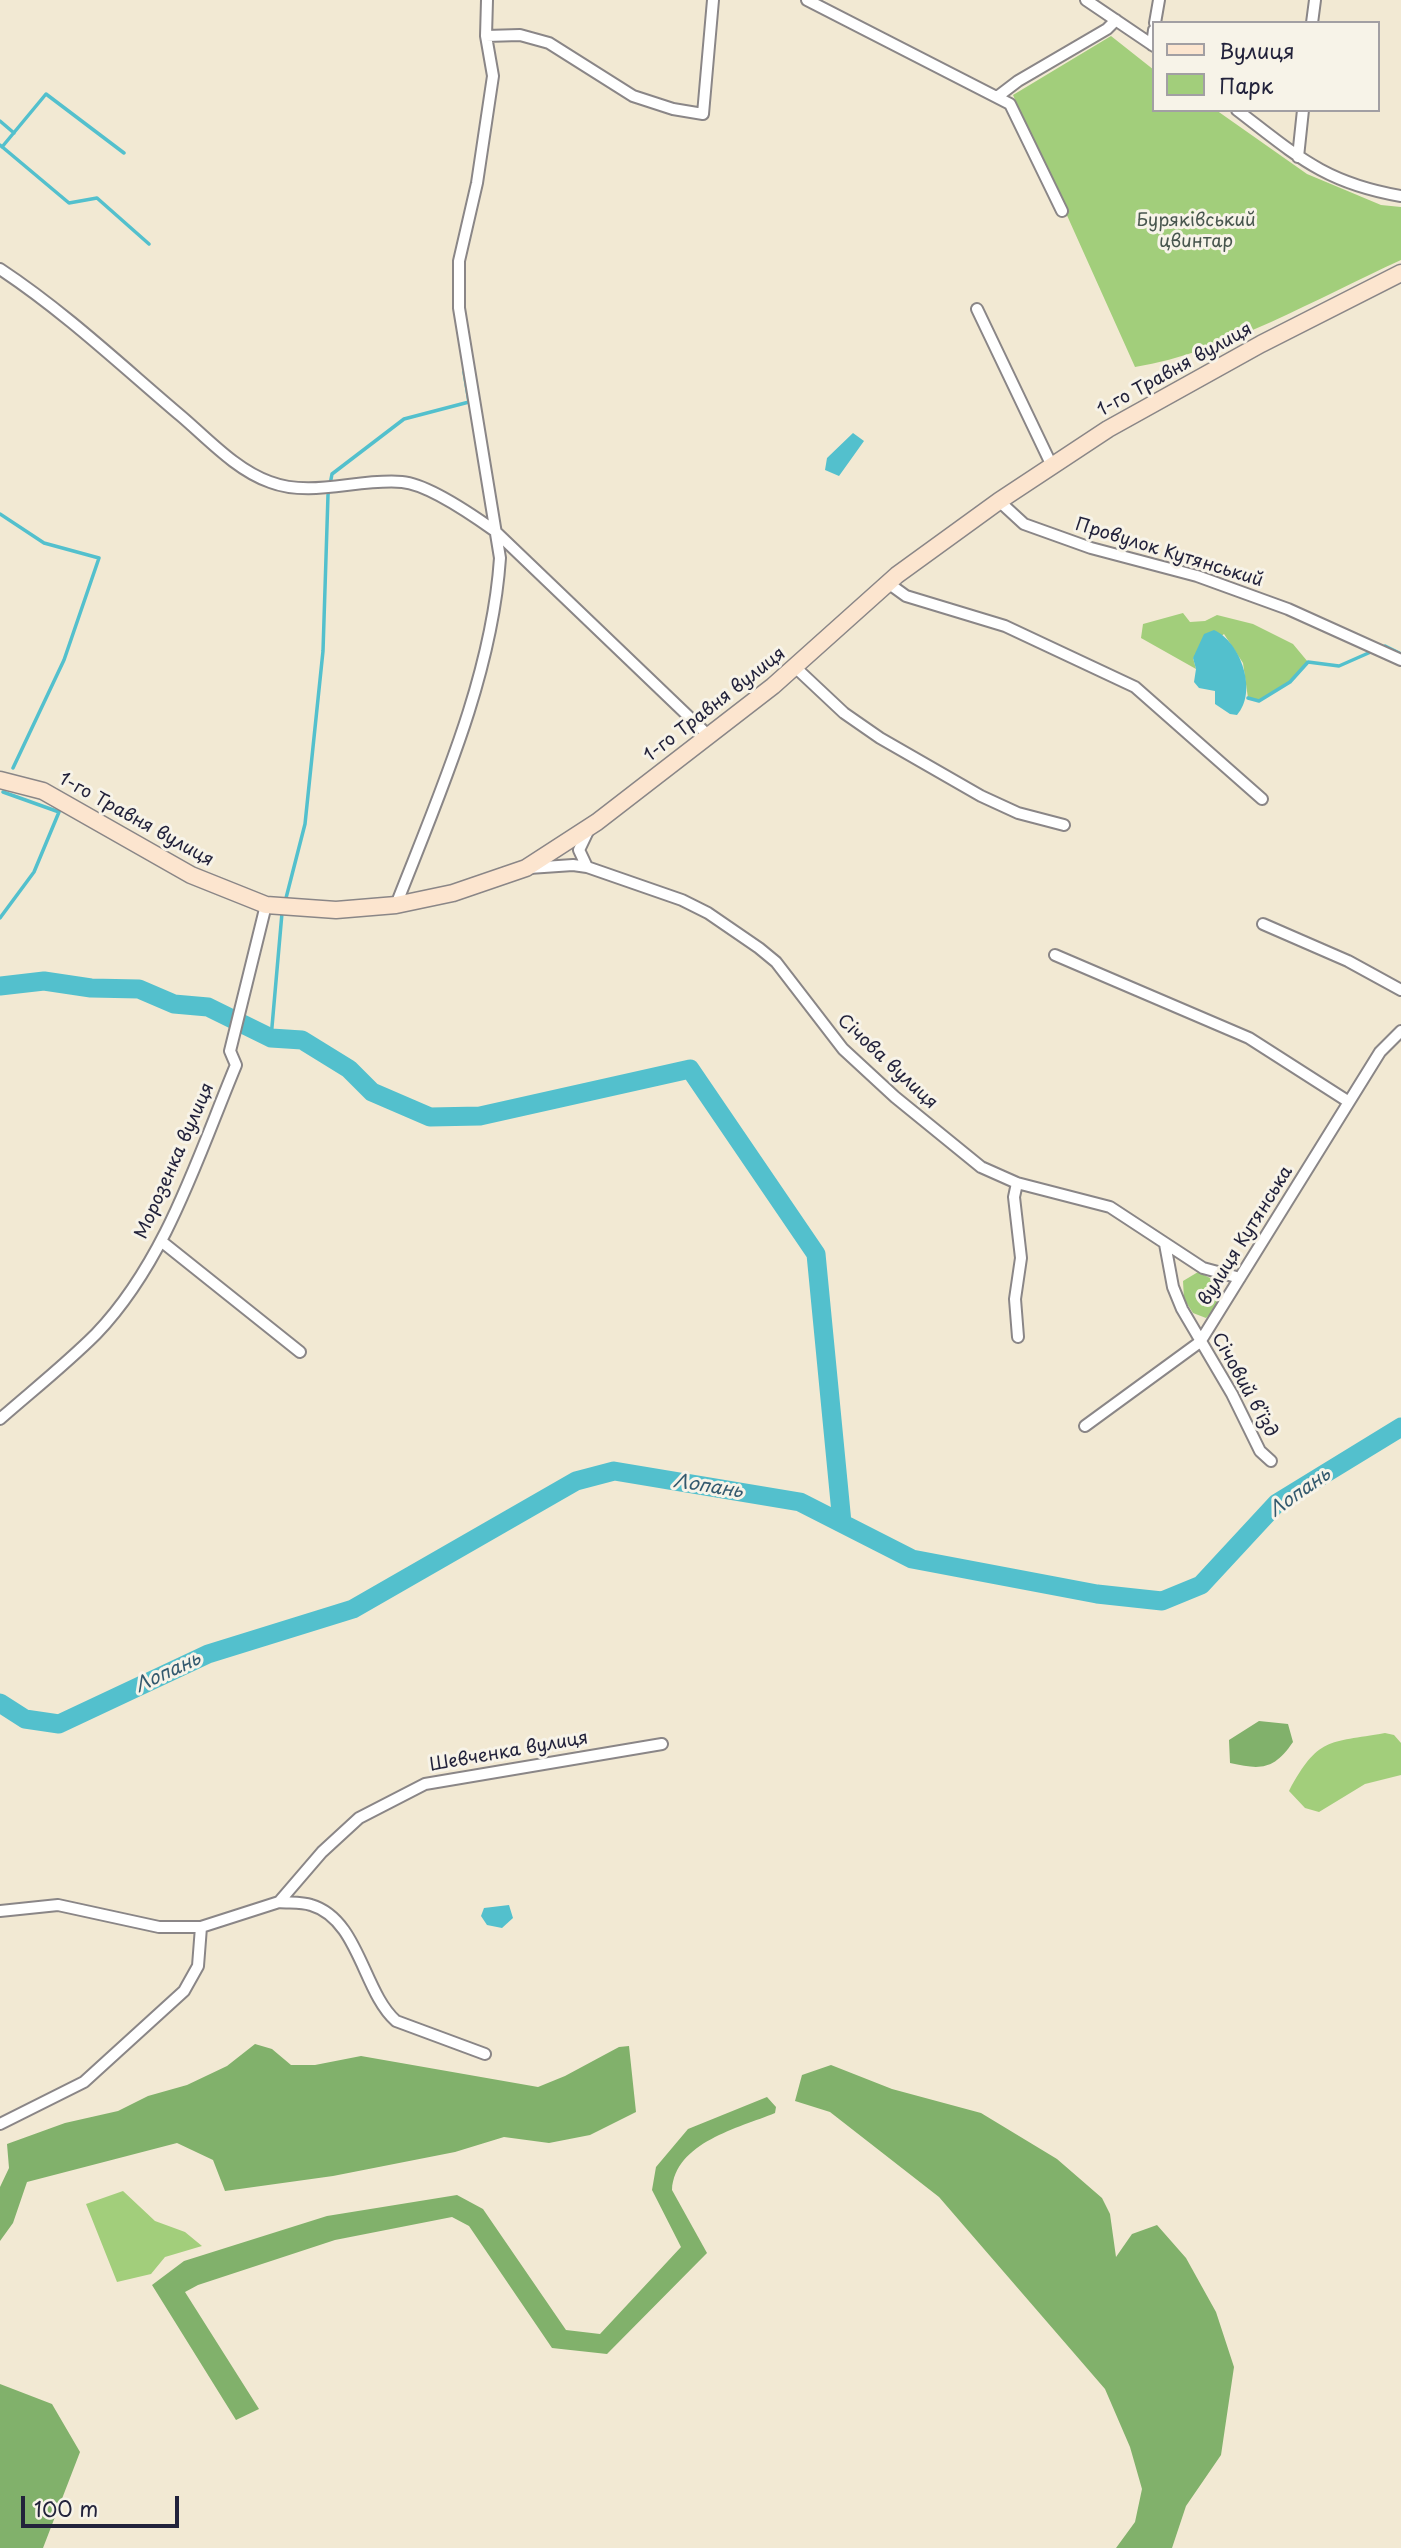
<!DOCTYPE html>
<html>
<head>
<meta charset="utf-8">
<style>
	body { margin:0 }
	#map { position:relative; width:1401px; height:2548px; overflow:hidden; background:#f2e9d3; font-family:"Playpen Sans",sans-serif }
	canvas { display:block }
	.legend { position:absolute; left:1152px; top:21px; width:228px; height:91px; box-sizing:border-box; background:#f7f3e8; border:2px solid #a29fa3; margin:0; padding:9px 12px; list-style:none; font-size:21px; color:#22223b }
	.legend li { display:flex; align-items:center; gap:14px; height:35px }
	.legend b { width:35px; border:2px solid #a29fa3 }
	.scale { position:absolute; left:21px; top:2496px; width:158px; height:32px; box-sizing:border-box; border:4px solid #22223b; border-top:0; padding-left:9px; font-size:21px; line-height:24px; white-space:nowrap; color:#22223b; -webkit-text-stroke:5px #f7f3e8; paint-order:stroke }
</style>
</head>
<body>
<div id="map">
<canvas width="1401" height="2548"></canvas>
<ul class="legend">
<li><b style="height:9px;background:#fce5cf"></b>Вулиця</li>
<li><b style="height:19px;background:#a2ce7b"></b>Парк</li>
</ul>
<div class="scale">100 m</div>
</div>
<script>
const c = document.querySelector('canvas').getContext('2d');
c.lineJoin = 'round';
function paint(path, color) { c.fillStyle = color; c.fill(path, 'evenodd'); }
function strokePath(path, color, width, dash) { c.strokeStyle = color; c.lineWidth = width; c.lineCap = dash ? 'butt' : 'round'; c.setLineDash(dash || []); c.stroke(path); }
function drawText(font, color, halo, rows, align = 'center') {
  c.font = font + ' "Playpen Sans",sans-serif'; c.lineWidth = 6; c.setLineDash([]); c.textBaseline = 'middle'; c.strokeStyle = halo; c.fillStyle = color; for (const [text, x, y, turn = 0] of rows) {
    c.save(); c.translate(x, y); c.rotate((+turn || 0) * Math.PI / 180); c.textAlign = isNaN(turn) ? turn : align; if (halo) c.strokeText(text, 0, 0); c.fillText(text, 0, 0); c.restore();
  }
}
const green = new Path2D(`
	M1111,36L1154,70V110H1216L1307,174L1381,205L1401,207V260C1317,298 1226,352 1135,367L1013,95Z
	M1183,613L1190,622L1205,621L1217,615L1253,624L1293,644L1308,662L1290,682L1259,701L1248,698L1243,663L1224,634L1193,658L1196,669L1141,638L1143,624Z
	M1198,1272L1222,1284L1216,1309L1206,1318L1193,1313L1184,1299L1183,1281Z
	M1385,1733L1394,1735L1401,1743V1775L1365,1784L1319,1812L1305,1808L1289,1791C1318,1737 1328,1743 1385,1733Z
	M123,2191L155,2221L185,2232L202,2246L165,2257L151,2274L117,2282L86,2204Z`);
const forest = new Path2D(`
	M1259,1721L1288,1724L1293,1742C1274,1770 1261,1770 1230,1763L1229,1740Z
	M255,2044L272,2049L291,2065H315L361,2056L538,2087L565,2076L619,2047L629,2046L636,2112L590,2135L549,2143L504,2137L455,2152L333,2176L225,2191L213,2160L177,2143L27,2182L13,2223L0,2241V2187L9,2168L7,2144L65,2123L118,2111L148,2096L187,2085L227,2066Z
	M831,2065L892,2089L981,2113L1057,2159L1102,2198L1110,2214L1116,2257L1132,2234L1157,2225L1186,2258L1216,2312L1234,2367L1221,2455L1186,2506L1172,2548H1116L1135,2522L1142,2489L1130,2447L1105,2389L939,2197L830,2112L795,2101L802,2075Z
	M767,2097L776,2107L775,2113C739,2128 675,2142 672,2190L707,2253L607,2354L552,2348L469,2226L452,2217L335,2240L198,2285L185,2292L259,2409L236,2420L152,2285L184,2261L327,2216L457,2195L483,2209L566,2330L600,2334L681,2247L652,2190L656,2167L688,2129Z
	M0,2384L52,2404L80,2452L43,2548H0Z`);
const water = new Path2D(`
	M853,433L864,441L839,476L825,470L827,458Z
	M1214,630C1241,642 1258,692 1237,715L1230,714L1215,704V691L1199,688L1194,682L1196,669L1193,658L1204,634Z
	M509,1905L513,1918L502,1928L487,1925L481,1916L484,1908Z`);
const stream = new Path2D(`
	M0,121L14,133
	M0,145L69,203L97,198L149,244
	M2,147L46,94L124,153
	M0,514L44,543L99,558L64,660L13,768
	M1380,648L1385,646L1401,654
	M1248,698L1259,701L1290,682L1308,662L1339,666L1373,651
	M285,902L305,824L323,651L328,495L332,474L404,419L469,402L464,372
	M0,918L34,872L59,812L3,792
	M271,1038L282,913`);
const river = new Path2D(`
	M0,986L44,981L91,988L139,989L174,1004L208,1007L271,1038L302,1040L349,1069L372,1092L430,1117L480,1116L690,1069L816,1254L842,1523
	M0,1703L25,1719L59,1724L208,1654L353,1609L576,1481L614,1471L800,1502L912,1559L1097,1594L1162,1601L1201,1585L1277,1503L1401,1427`);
const street = new Path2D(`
	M807,0L1010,104L1062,211
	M1086,0L1154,46
	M1155,23L1159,0
	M1312,23L1315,0
	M486,36L520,35L549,43L633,96L673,109L703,114L713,0
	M1152,45L1154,30
	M997,97L1018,81L1107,29L1116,20
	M1237,110C1297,156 1325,183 1401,196
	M1298,157L1303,110
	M0,269C65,312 122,366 181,416C208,439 236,470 270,482C312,498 358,478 402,482C427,484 474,516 495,531L709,736
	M977,309L1052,466
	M999,501L1024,524L1091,548L1197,576L1288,609L1401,660
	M888,583L906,596L1005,626L1135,687L1262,799
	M795,667L844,713L880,738L981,796L1018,813L1064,825
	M587,867L579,850L589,829
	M529,868L573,865L587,867L682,900L708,913L759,948L776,962L843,1049L895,1097L981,1167L1017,1183L1110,1207L1203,1268L1240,1278
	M396,905C439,795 492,677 500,558L459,308V261L477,183L493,76L486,36L487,0
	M1263,924L1348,961L1401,990
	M1055,955L1249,1038L1349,1102
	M1017,1183L1014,1197L1021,1258L1015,1299L1018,1337
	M161,1241L300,1352
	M1165,1244L1173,1287L1182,1309L1232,1394L1260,1451L1271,1461
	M0,1419C32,1391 66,1364 96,1334C166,1261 198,1156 236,1065L230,1051L266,905
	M1085,1426L1200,1342L1380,1052L1401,1031
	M279,1902C289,1903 302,1902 311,1905C359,1919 363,1992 396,2021L485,2054
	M0,1911L58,1905L159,1927H201L279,1902L322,1852L359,1818L425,1784L662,1744
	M0,2124L84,2082L184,1991L198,1966L201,1927`);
const secondary = new Path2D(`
	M0,780L43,791L191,875L266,905L336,910L396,905L453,893L526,868L597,822L773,686L897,575L999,501L1108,429L1261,344L1401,273`);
const parkNames = [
	["Буряківський",1196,221],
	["цвинтар",1196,242]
];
const streetNames = [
	["1-го Травня вулиця",1175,370,-29],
	["Провулок Кутянський",1169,553,17],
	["1-го Травня вулиця",715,705,-38],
	["1-го Травня вулиця",136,820,29],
	["Січова вулиця",887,1062,43],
	["Морозенка вулиця",175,1161,-66],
	["вулиця Кутянська",1246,1236,-58],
	["Січовий в’їзд",1244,1385,61],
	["Шевченка вулиця",509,1752,-10]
];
const waterNames = [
	["Лопань",708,1487,9],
	["Лопань",1300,1493,-35],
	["Лопань",168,1673,-25]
];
paint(green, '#a2ce7b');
paint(forest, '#81b16b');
paint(water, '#53c0cd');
strokePath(stream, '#53c0cd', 3.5);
strokePath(river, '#53c0cd', 19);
strokePath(street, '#8a8687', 14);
strokePath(secondary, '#8a8687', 19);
strokePath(street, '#fff', 10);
strokePath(secondary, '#fce5cf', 16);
drawText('18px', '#48564e', '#f7f3e8', parkNames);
drawText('18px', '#22223b', '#f7f3e8', streetNames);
drawText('italic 19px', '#33596e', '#f7f3e8', waterNames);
</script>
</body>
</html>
